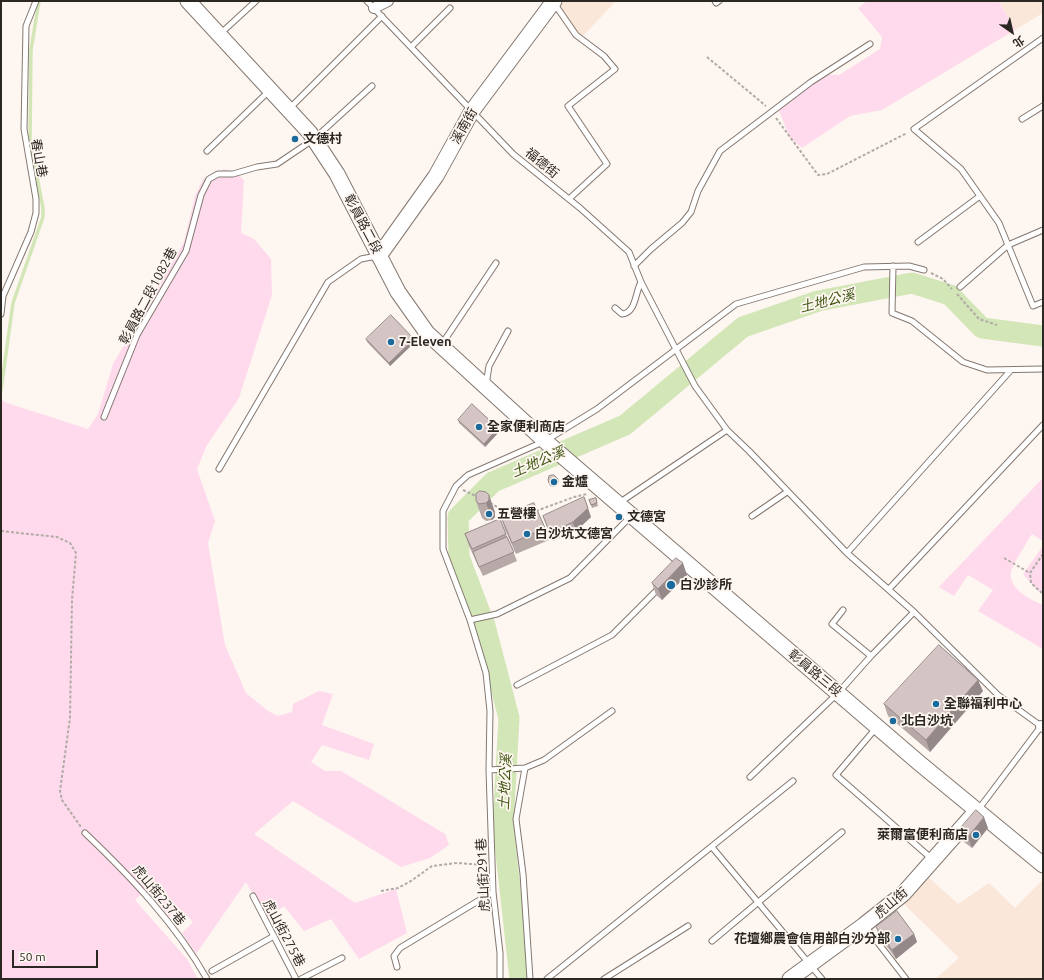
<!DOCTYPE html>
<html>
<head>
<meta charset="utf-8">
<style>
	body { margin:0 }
	#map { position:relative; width:1044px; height:980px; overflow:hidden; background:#fef6f1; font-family:Ubuntu,"Noto Sans TC",sans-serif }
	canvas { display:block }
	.frame { position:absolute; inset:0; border:2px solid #2b2723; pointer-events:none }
	.north { position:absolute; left:992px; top:12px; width:40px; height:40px; -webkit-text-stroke:3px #fef6f1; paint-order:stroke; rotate:146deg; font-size:11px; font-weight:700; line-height:16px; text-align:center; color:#2b2723 }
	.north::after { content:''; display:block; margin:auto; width:14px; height:18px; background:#2b2723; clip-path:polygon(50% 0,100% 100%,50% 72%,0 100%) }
	.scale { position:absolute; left:12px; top:950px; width:86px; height:18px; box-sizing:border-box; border:2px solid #2b2723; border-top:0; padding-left:5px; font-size:12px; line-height:14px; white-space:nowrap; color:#2b2723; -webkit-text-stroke:3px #fef6f1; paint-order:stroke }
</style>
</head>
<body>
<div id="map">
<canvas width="1044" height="980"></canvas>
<div class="frame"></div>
<div class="north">北</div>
<div class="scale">50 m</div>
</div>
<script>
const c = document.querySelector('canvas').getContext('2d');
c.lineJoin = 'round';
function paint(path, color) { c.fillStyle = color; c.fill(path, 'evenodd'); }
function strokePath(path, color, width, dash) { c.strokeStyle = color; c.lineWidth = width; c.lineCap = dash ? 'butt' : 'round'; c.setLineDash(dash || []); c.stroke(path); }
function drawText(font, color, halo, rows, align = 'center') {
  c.font = font + ' Ubuntu,"Noto Sans TC",sans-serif'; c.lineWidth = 3.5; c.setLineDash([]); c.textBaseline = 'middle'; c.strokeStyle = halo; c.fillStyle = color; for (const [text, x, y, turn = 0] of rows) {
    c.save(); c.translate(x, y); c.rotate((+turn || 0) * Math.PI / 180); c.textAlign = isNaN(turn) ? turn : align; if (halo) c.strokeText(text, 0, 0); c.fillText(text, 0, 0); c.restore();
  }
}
const built = new Path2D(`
	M548,1H616L581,38Z
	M999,1H1043V13L1015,30Z
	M926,875L958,904L989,883L1015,908L1043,879V979H1021L1019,977L1017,979H935L959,958L902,902Z`);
const green = new Path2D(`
	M867,1H999L1015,30L882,110L850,116L802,148L789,136L778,108L820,75H839L880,49L882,37L858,8Z
	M224,169L235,172L244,180L241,233L254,239L271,259L272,295L239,398L207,445L197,469L215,521L208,543L225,645L246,693L268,711L278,716L292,712L293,704L319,691L333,694L322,725L374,744L369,760L322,745L311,762L325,771H341L445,834L449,845L430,858L401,867L293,801L254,834L355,903L396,889L407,933L359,959L331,919L304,931L284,906L266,918L246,882L196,954L182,933L193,922L179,908L169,917L147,889L135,900L187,959L198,979H1V397L4,402L88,429L98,414L113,364L184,242L195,196L203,179Z
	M1043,478V541L1032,534C1027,542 1013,564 1011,572C1008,589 1031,600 1043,605V649L978,611L993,590L968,575L954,596L939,587Z
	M1043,546V593L1037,590L1023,574Z`);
const stream = new Path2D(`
	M1,390L13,303L43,217V208L30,141L31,50L39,1`);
const river = new Path2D(`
	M520,979L503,826L509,718L485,626L459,557L458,517L493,482L625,425L743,327L818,301L912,283L950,295L982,328L1043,336`);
const path = new Path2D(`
	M707,57L766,106
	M776,118L818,175L827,174L907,133
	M931,273L943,279L952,289
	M957,294L979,319L997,325
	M463,490L478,497
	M490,503L511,515
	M536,511L574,497L587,494
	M1,531L57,537L70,543L76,553L72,600L70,718L60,791L62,800L81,827
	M1043,554L1030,573L1031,583L1043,594
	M1004,558L1030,573
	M381,891L398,888L411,881L432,866L457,863L484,865`);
const lane = new Path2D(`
	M367,1L513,154L580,208L629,252L641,282L695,386L727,430L749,451L847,553L914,612L998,695L1041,726
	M715,1L716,3L719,1
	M554,3L576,35L604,56L615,69L568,106L607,164L569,199
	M220,34L256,1
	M1043,38L914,129L961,169L999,223L1033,306L1043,302
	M411,47L450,8
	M289,109L382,16
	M1022,119L1043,106
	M207,151L269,91
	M918,242L980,196
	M634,266L651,249L682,223L691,212L698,191L720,151L811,82L870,44
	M893,266L892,313L912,321L963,362L987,370L1043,369
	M960,287L1008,245L1043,230
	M615,308L622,314C636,313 635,293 641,282
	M1,314L3,296L31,232L36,213V199L24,129L26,26L36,1
	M442,344L496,263
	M486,385L489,366L508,331
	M104,417L137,335L186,251L201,195L209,179L218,174H233L257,167L277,164L314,139L372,86
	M219,469L328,282L361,259L377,256
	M619,503L727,430
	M752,516L787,492
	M847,553L1011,370
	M889,589L1043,425
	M843,610L832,624L871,656
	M470,620L497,614L570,578L630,517
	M517,685L612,635L659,588
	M877,727L836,775L932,859
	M525,768L544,760L612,711
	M489,770L525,768L516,819L523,874L530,979
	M750,777L838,693L871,656L914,612
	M978,810L1042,725
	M85,833C130,876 176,924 207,979
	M712,847L822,979
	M253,896L296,979
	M865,926L906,979
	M712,941L842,832
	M397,967L394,956L400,948L493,892
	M212,971L274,936
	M301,979L342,958
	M500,979V953L493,892L489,770L490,711L486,673L470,620L443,549V511L456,486L468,475L545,441L597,409L736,304L864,267L909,266L924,270
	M547,979L793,781
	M604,979L688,926`);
const street = new Path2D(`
	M374,8L388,1
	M1041,726L1043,727`);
const secondary = new Path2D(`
	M188,1L310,133L337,174L398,292L427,333L545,441L918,762L1043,865
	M379,256L436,176L472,111L554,1
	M790,979L864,925L903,894L972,816`);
const wall = new Path2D(`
	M366,339L415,342L390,366L367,342Z
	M458,420L500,431L485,447L459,423Z
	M558,479L559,482L554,487L550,486L548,480Z
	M476,494L495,512V517L492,520L486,521L482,518L476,501Z
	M596,498L598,506L592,508L589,500Z
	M543,516L591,517L576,531L553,541Z
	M501,517L545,528L549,540L516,554L505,529Z
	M500,519L517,561L483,576L469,546L465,534Z
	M687,575L662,600L656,595L652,583Z
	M983,691L930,752L888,716L884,704Z
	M988,828L972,848L964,842L959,830Z
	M876,927L914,934L917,942L896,959L879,936Z`);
const shadedWall = new Path2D(`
	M414,339L415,342L390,366L389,363Z
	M498,428L500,431L485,447L484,444Z
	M558,479L559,482L554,487L553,484Z
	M489,495L495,512V517L492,520L486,503Z
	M588,508L591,517L576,531L573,522Z
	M683,563L687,575L662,600L658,589Z
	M978,680L983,691L930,752L926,740Z
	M984,817L988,828L972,848L968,837Z
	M914,934L917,942L896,959L892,950Z`);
const building = new Path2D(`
	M391,315L414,339L389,363L366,339Z
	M472,404L498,428L484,444L458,420Z
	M554,475L558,479L553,484L549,483L548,480L549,476Z
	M480,491L486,492L489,495V500L486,503L479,504L476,501V494Z
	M584,497L588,508L573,522L550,533L543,516Z
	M596,498L597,503L591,505L589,500Z
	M534,503L545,528L512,543L501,517Z
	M500,519L506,534L472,549L465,534Z
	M507,537L514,552L479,567L473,552Z
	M676,558L683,563L658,589L652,583Z
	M939,645L978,680L926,740L884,704Z
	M976,810L984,817L968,837L959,830Z
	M897,911L914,934L892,950L876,927Z`);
const markers = [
	[295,139,4,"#1b6a9c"],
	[391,342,4,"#1b6a9c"],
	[479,427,4,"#1b6a9c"],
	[554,482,4,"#1b6a9c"],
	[489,514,4,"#1b6a9c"],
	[619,517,4,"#1b6a9c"],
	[527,534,4,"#1b6a9c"],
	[671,585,5,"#1b6a9c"],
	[936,704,4,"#1b6a9c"],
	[893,721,4,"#1b6a9c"],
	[976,835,4,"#1b6a9c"],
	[898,939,4,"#1b6a9c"]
];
const streetNames = [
	["溪南街",464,126,-60],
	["春山巷",39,158,80],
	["福德街",542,163,39],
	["彰員路二段",363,224,62],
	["彰員路二段1082巷",148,296,-62],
	["彰員路三段",815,673,40],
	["虎山街291巷",483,875,-93],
	["虎山街237巷",159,895,50],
	["虎山街",891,903,-41],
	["虎山街275巷",284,933,62]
];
const poiNames = [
	["文德村",303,139],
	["7-Eleven",399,342],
	["全家便利商店",487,427],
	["金爐",562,482],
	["五營樓",497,514],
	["文德宮",627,517],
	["白沙坑文德宮",535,534],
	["白沙診所",680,585],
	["全聯福利中心",944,704],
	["北白沙坑",901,721],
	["萊爾富便利商店",968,835,"right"],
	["花壇鄉農會信用部白沙分部",890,939,"right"]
];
const waterNames = [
	["土地公溪",827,301,-14],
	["土地公溪",538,462,-23],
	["土地公溪",505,782,-87]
];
paint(built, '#fbe7d9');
paint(green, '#fedaec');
strokePath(stream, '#d3e6b7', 3.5);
strokePath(river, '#d3e6b7', 21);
strokePath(lane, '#837870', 7);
strokePath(street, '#837870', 12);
strokePath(secondary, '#837870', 17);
strokePath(path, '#b1aba6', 2, [3, 2]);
strokePath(lane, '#fff', 5);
strokePath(street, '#fff', 10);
strokePath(secondary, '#fff', 15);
paint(wall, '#b6a9a8');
paint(shadedWall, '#948988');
paint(building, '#d4c4c3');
strokePath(building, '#948988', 1);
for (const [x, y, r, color] of markers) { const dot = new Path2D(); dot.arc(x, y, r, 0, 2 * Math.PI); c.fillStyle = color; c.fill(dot); strokePath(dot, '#fef6f1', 1.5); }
drawText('13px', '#2b2723', '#fef6f1', streetNames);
drawText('bold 13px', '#2b2723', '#fef6f1', poiNames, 'left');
drawText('italic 14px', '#3e540f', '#fef6f1', waterNames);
</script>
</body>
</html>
